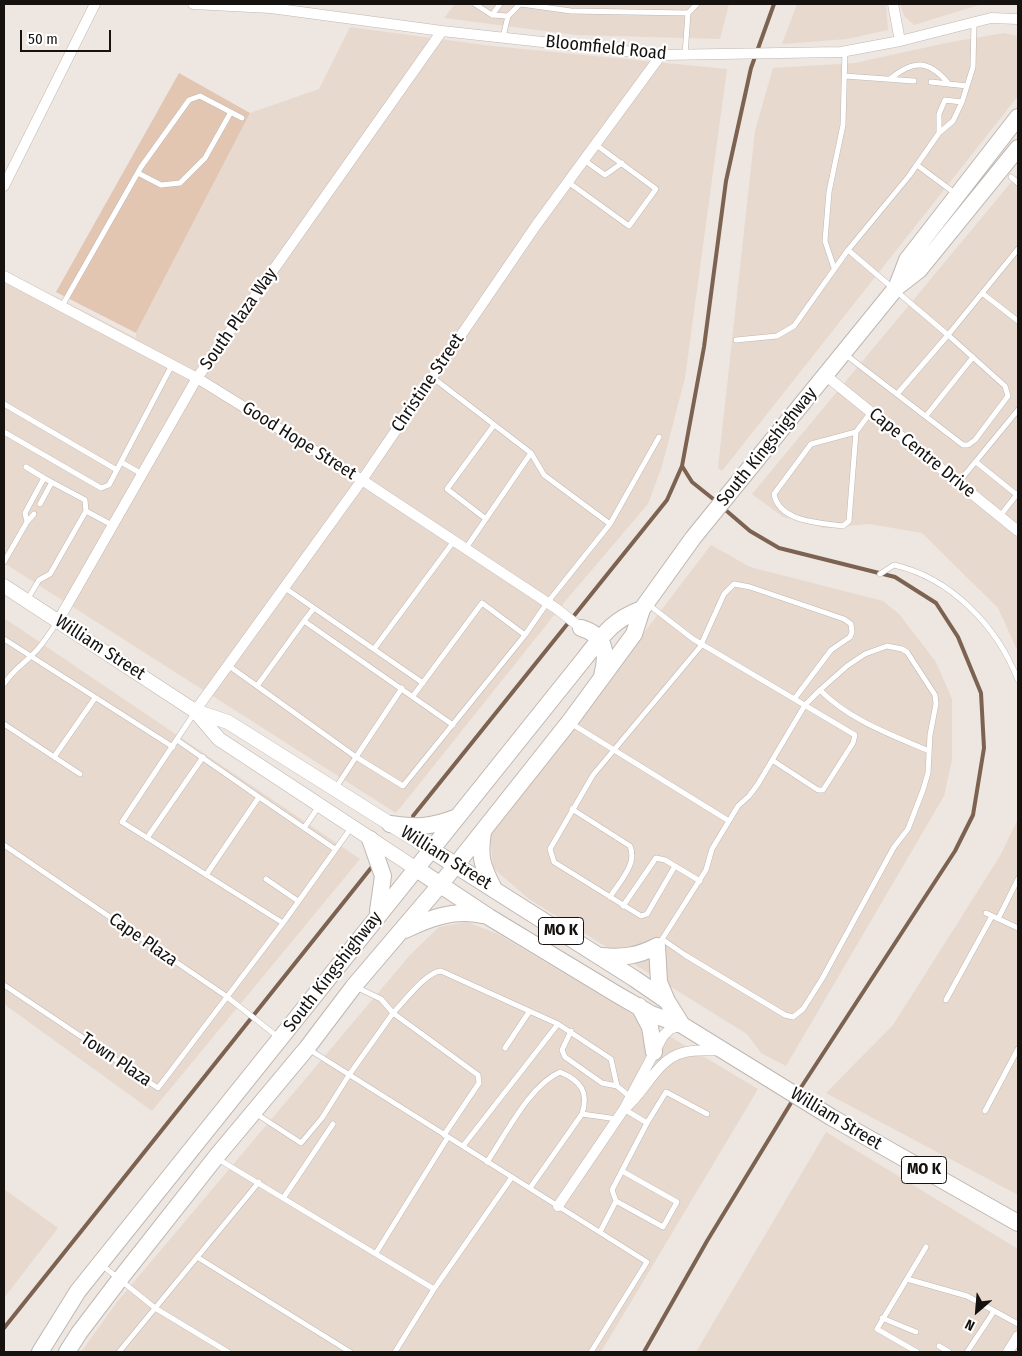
<!DOCTYPE html>
<html>
<head>
<meta charset="utf-8">
<style>
	body { margin:0 }
	#map { position:relative; width:1022px; height:1356px; overflow:hidden; background:#eee6e0; font-family:"Fira Sans Condensed",sans-serif }
	canvas { display:block }
	.frame { position:absolute; inset:0; border:5px solid #151210; pointer-events:none }
	.north { position:absolute; left:952px; top:1286px; width:50px; height:50px; -webkit-text-stroke:4px #fff; paint-order:stroke; rotate:207deg; font-size:14px; font-weight:700; line-height:20px; text-align:center; color:#151210 }
	.north::after { content:''; display:block; margin:auto; width:18px; height:22px; background:#151210; clip-path:polygon(50% 0,100% 100%,50% 72%,0 100%) }
	.scale { position:absolute; left:20px; top:30px; width:91px; height:22px; box-sizing:border-box; border:2px solid #151210; border-top:0; padding-left:6px; font-size:15px; line-height:18px; white-space:nowrap; color:#151210; -webkit-text-stroke:4px #fff; paint-order:stroke }
</style>
</head>
<body>
<div id="map">
<canvas width="1022" height="1356"></canvas>
<div class="frame"></div>
<div class="north">N</div>
<div class="scale">50 m</div>
</div>
<script>
const c = document.querySelector('canvas').getContext('2d');
c.lineJoin = 'round';
function paint(path, color) { c.fillStyle = color; c.fill(path, 'evenodd'); }
function strokePath(path, color, width, dash) { c.strokeStyle = color; c.lineWidth = width; c.lineCap = dash ? 'butt' : 'round'; c.setLineDash(dash || []); c.stroke(path); }
function drawText(font, color, halo, rows, align = 'center') {
  c.font = font + ' "Fira Sans Condensed",sans-serif'; c.lineWidth = 4.5; c.setLineDash([]); c.textBaseline = 'middle'; c.strokeStyle = halo; c.fillStyle = color; for (const [text, x, y, turn = 0] of rows) {
    c.save(); c.translate(x, y); c.rotate((+turn || 0) * Math.PI / 180); c.textAlign = isNaN(turn) ? turn : align; if (halo) c.strokeText(text, 0, 0); c.fillText(text, 0, 0); c.restore();
  }
}
const built = new Path2D(`
	M455,4H729L720,39L576,35L444,18Z
	M797,4H886L888,30L847,39L782,44Z
	M900,4H982L914,25L904,16Z
	M350,27L492,46L727,69L685,378L662,466L648,504L567,599L396,813L4,563V270L136,338V333L250,113L319,89Z
	M1004,33L1018,36V96L722,471L718,468L755,131L773,68L855,63L946,43Z
	M1018,174V652L998,608L922,533L869,524L825,528L783,517L752,494Z
	M711,545L750,567L883,601L899,614L936,662L952,699V760L944,796L786,1066L761,1053L747,1034L529,899L493,868L490,834Z
	M4,618L360,859L152,1111L4,1004Z
	M1018,819V1195L826,1093L893,1025L1000,856Z
	M467,922L498,934L758,1089L601,1352H81L117,1302L410,955L439,927Z
	M826,1132L1018,1249V1352H696Z
	M4,1189L58,1228L4,1298Z`);
const green = new Path2D(`
	M179,73L250,113L136,333L56,292Z`);
const stream = new Path2D(`
	M717,502L692,482L682,466L704,347L726,181L751,68L774,4
	M722,507L750,531L779,548L895,577L936,603L958,637L981,693L984,748L973,815L955,851L798,1092
	M413,816L667,500L682,466
	M4,1328L371,868
	M644,1352L707,1241L794,1098`);
const lane = new Path2D(`
	M475,4L492,15L508,16
	M521,4L571,11L688,13
	M492,15L500,4
	M503,37L508,16L520,4
	M685,55L688,13L697,4
	M845,76L914,81
	M890,79C914,59 929,60 949,84
	M931,82L967,86
	M939,133V114L945,100L962,102
	M584,160L605,175L622,163
	M917,165L956,194
	M138,173L161,185L180,183L205,158L231,112
	M1011,177L1018,183
	M568,182L629,226L656,189L595,144
	M848,250L909,176L939,133L953,121L962,102L973,67L974,22
	M834,268L825,241L829,192L843,125L845,51
	M982,293L1018,321
	M62,306L141,167L189,100L200,96L242,118
	M736,340L777,336L794,326L848,250L948,335L1018,249
	M846,355L963,445H968L975,440L1008,396L1005,386L948,335L898,393
	M432,377L531,453L544,475L610,524
	M4,404L117,470
	M926,416L973,357
	M4,432L101,488L109,485L172,365
	M856,432L811,444L774,494C779,522 820,523 843,526L849,521L856,432L871,412
	M121,462L142,474
	M976,462L1017,495
	M26,467L44,478
	M958,483L1018,410
	M40,504L52,482
	M1000,516L1018,493
	M486,519L447,489L494,425
	M27,522L34,514
	M466,548L531,453
	M4,562L27,522L25,513L44,478L85,500L86,511
	M880,574L894,565C951,578 997,626 1018,680
	M285,588L314,608L304,621
	M27,600L39,580L50,574L86,511L112,525
	M649,605L693,639L855,735L853,743L823,790H818L772,760
	M314,608L423,683
	M4,639L173,747
	M374,649L454,541
	M229,666L257,686L304,621L453,725
	M4,684C13,670 21,666 32,655C42,646 49,634 57,622
	M257,686L356,757L402,688
	M820,690C849,720 892,735 929,751
	M413,696L482,603L525,635
	M4,724L80,774
	M572,724L729,821
	M177,740L259,797L206,875
	M54,757L95,698
	M335,789L356,757L403,786L525,635L547,603L610,524L659,437
	M259,797L335,849
	M572,809L630,846C638,864 619,882 610,897
	M304,828L319,806
	M147,838L203,757
	M4,845L226,996L278,1037
	M675,866L647,914L641,916L554,862L550,849L593,775L700,647L724,594L734,584L750,587L844,619L851,624L852,632L850,637L831,650L795,698
	M266,879L298,901
	M623,906L656,858L665,860L700,881
	M986,913L1018,928
	M998,919L1018,879
	M283,923L351,828
	M659,944L706,870L712,849L738,806L749,796L758,784L805,705L820,690L847,666L865,654L887,646L902,649L907,652L935,695L936,704L930,735L928,773L923,790L908,829L894,847L822,979L803,1009L793,1017L785,1015L685,955L662,939
	M4,985L158,1088L283,923L122,822L195,712
	M946,1000L992,916
	M571,1031L562,1050L565,1057L602,1083L617,1086
	M505,1048L529,1012
	M310,1050L647,1262L591,1352
	M624,1109L647,1123
	M985,1111L1018,1049
	M255,1113L301,1143L322,1118L349,1075L393,1013L381,999L356,987
	M582,1114L617,1119
	M444,1135L479,1083L478,1075L393,1013C403,1003 427,971 441,971L558,1024L611,1059L617,1086L629,1096
	M463,1146L558,1024
	M218,1159L434,1289
	M487,1162C506,1134 530,1085 560,1072C581,1081 589,1092 582,1114L530,1188
	M284,1197L333,1124
	M616,1201L663,1227L677,1202L622,1171
	M600,1232L616,1201L612,1190L647,1123L666,1092L707,1114
	M376,1253L448,1137
	M197,1257L350,1352
	M103,1266L155,1308L228,1352
	M907,1279L967,1296L1018,1324
	M882,1318L916,1332
	M939,1346L949,1352
	M119,1352L259,1182
	M395,1352L434,1289L512,1177
	M917,1352L877,1329L926,1247
	M967,1352L994,1311`);
const street = new Path2D(`
	M193,4L271,8L442,31L661,55L841,52L900,41L991,18L1018,19
	M893,4L900,41
	M4,186L95,4
	M4,276L197,378L362,480L557,609L581,628
	M825,375L1018,531
	M58,621L197,378L442,31
	M195,711L362,480L537,224L661,55
	M624,1109C645,1093 656,1060 682,1053C694,1049 709,1051 721,1050
	M558,1206L624,1109L663,1036L670,1029L681,1025
	M1008,1352L1018,1336`);
const secondary = new Path2D(`
	M4,586L195,711
	M415,868L219,739L195,711L228,722L430,849`);
const primary = new Path2D(`
	M897,286L907,260L1018,117
	M581,628C606,635 608,655 602,676
	M390,824C414,828 432,827 455,818
	M483,832C479,857 482,866 494,889
	M370,839L383,876L378,911
	M430,849L635,979L667,1001L682,1025
	M415,868L489,917L618,995L651,1014L682,1025L831,1117L1018,1223
	M405,930C430,918 454,909 482,915
	M657,946L659,982L667,1001
	M602,956C623,958 638,956 657,946
	M639,1006L650,1027L654,1052
	M40,1352L78,1291L584,659C603,635 612,620 642,609
	M67,1352L79,1333L120,1279L216,1157L307,1048L354,986L440,885L570,721L634,634L642,609L693,538L896,288L919,270L1018,148`);
const shields = [
	[561,931,45],
	[924,1170,45]
];
const shieldNames = [
	["MO K",561,931],
	["MO K",924,1170]
];
const streetNames = [
	["Bloomfield Road",606,48,6],
	["South Plaza Way",239,319,-55],
	["Christine Street",428,383,-56],
	["Good Hope Street",299,441,32],
	["South Kingshighway",767,447,-51],
	["Cape Centre Drive",922,453,39],
	["William Street",100,648,33],
	["William Street",446,858,32],
	["Cape Plaza",143,940,35],
	["South Kingshighway",333,972,-52],
	["Town Plaza",116,1060,34],
	["William Street",836,1119,31]
];
paint(built, '#e8d9ce');
paint(green, '#e3c6b1');
strokePath(stream, '#7c6351', 4);
strokePath(lane, '#bfb7b2', 6);
strokePath(street, '#bfb7b2', 11);
strokePath(secondary, '#bfb7b2', 15);
strokePath(primary, '#bfb7b2', 18);
strokePath(lane, '#fff', 5);
strokePath(street, '#fff', 10);
strokePath(secondary, '#fff', 14);
strokePath(primary, '#fff', 16);
for (const [x, y, w] of shields) { const box = new Path2D(); box.roundRect(x - w / 2, y - 13.5, w, 27, 4); c.fillStyle = '#fff'; c.fill(box); strokePath(box, '#151210', 1); }
drawText('bold 16px', '#151210', null, shieldNames);
drawText('18px', '#151210', '#fff', streetNames);
</script>
</body>
</html>
